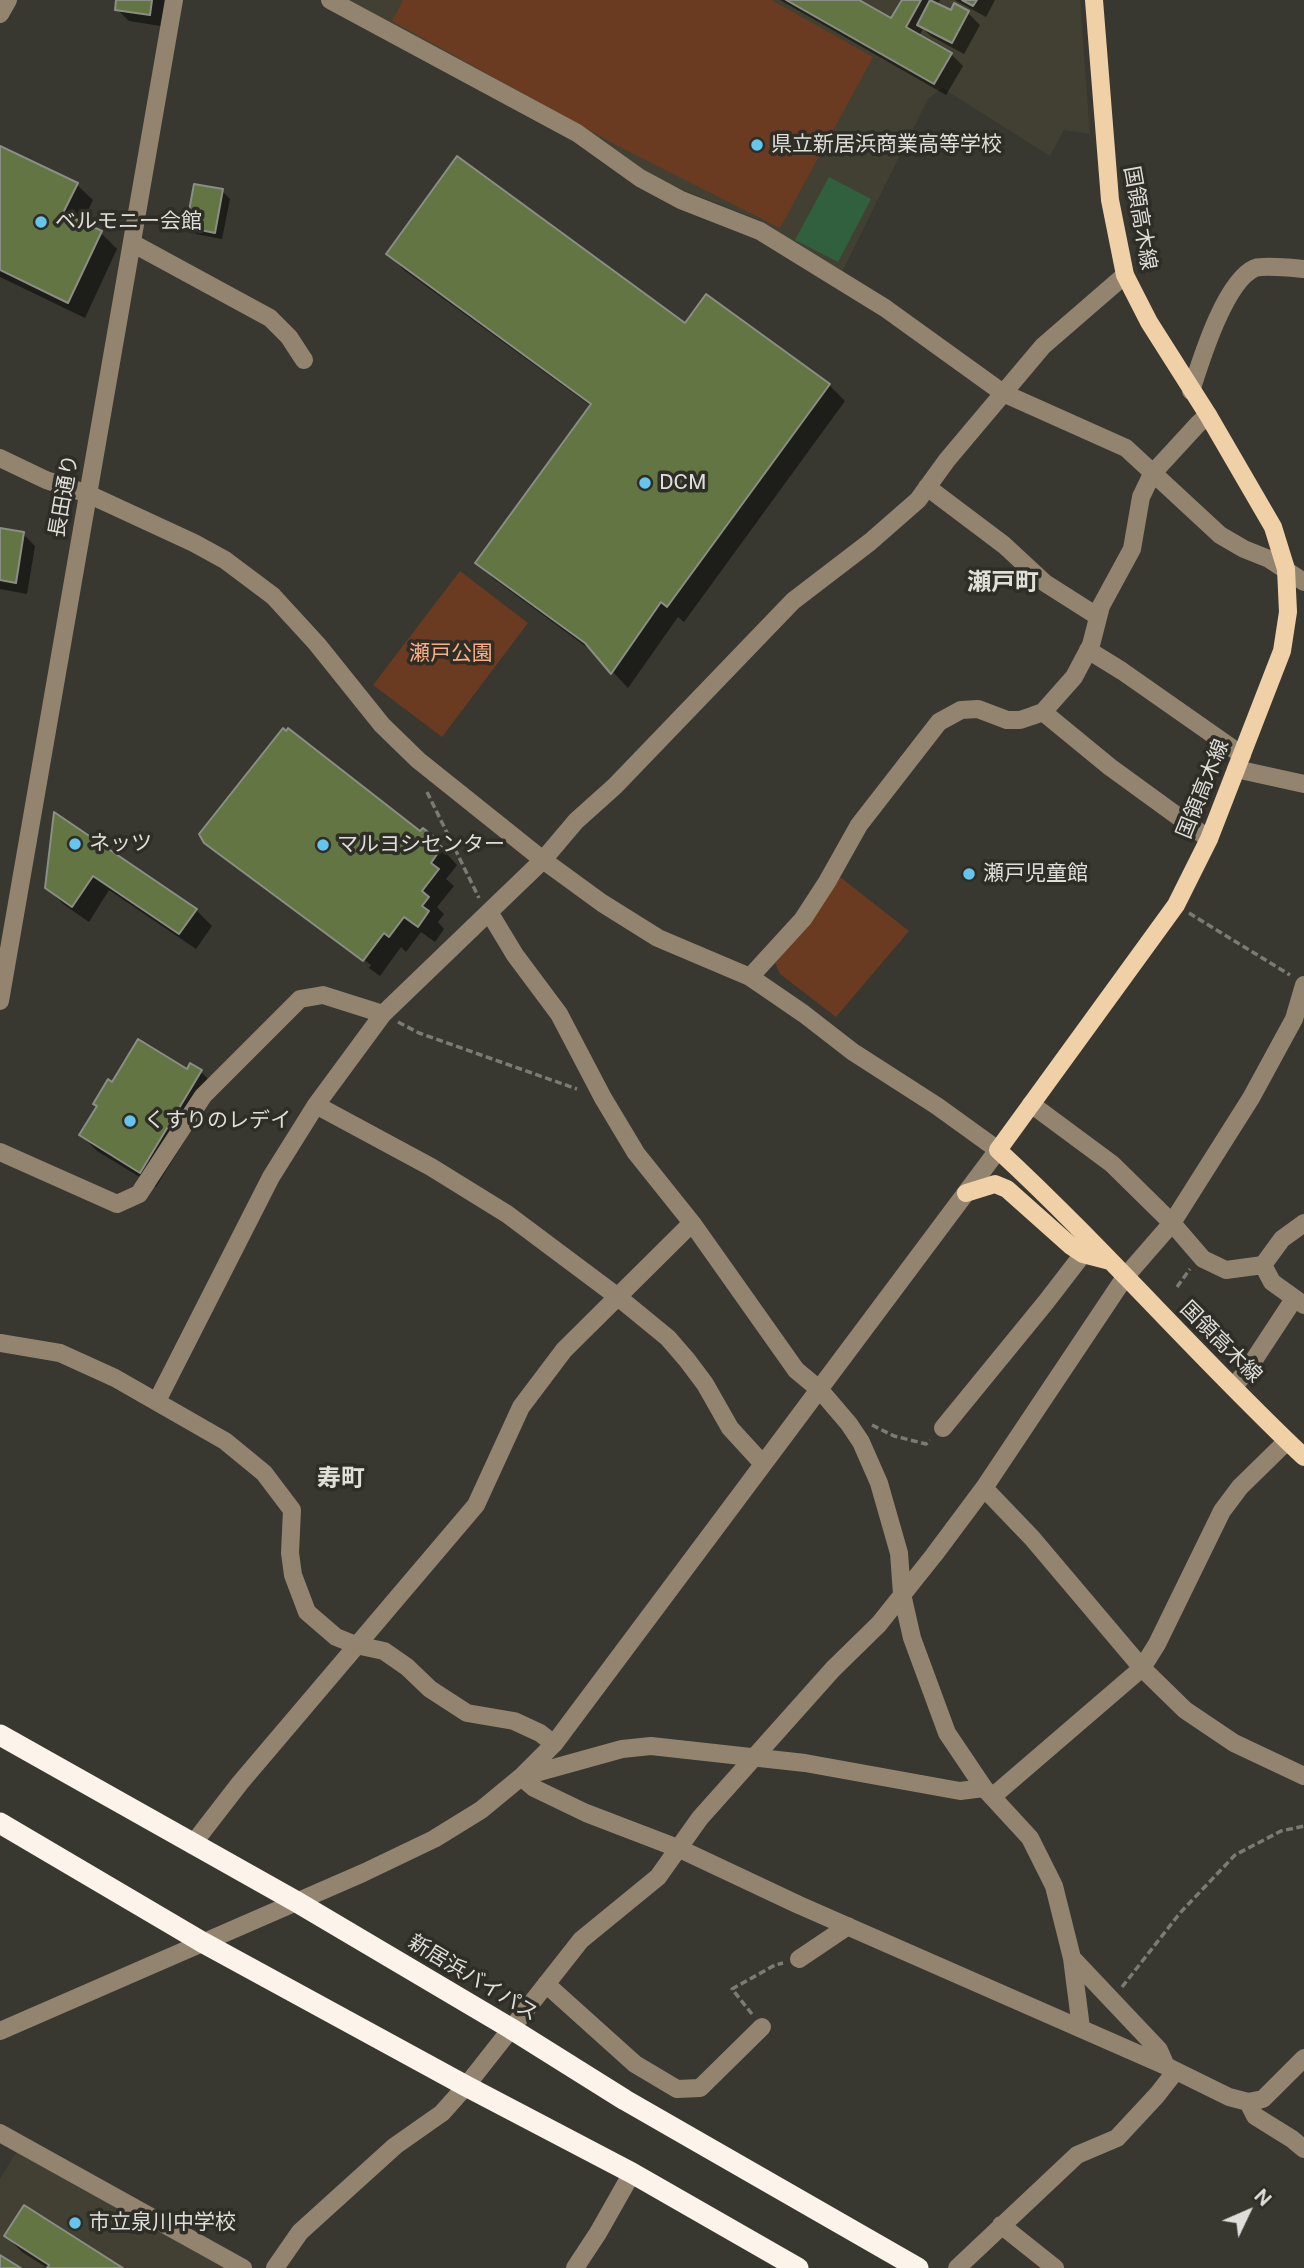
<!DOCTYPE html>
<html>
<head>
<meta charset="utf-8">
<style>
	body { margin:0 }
	#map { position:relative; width:1304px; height:2268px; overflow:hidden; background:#383730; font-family:"Public Sans",sans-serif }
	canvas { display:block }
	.north { position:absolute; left:1213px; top:2177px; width:70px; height:70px; -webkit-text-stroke:5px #2e2d26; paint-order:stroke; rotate:46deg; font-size:19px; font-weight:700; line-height:28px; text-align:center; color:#dfdeda }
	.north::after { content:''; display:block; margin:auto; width:24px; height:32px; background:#dfdeda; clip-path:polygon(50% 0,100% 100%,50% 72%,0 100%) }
</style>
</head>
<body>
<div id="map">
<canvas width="1304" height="2268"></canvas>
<div class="north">N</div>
</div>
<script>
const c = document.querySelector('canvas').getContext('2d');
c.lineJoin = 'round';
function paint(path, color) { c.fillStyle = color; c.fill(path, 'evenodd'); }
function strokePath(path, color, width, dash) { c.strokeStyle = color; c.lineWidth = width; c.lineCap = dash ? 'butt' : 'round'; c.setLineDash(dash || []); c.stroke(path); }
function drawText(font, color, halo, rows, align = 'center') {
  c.font = font + ' "Public Sans","Noto Sans JP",sans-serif'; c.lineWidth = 7; c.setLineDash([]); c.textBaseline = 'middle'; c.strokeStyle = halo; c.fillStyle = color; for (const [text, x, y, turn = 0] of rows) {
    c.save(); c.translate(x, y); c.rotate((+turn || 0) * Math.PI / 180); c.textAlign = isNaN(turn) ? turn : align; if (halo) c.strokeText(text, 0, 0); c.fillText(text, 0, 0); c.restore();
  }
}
const built = new Path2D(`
	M344,0H1080L1090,134L1064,130L1050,156L942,88L928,99L842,272L762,221L653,178Z
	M17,2151L231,2268H0V2179Z`);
const green = new Path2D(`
	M403,0H771L873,57L780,228L616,145L392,21Z
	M460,571L528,623L442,737L373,685Z
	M840,877L909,931L836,1017L780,974L775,963L801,933Z`);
const water = new Path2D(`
	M829,177L871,199L838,262L795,240Z`);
const shadow = new Path2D(`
	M118,0H165L161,26L129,21L117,9Z
	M780,0H855L892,21L904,0H940L937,5L951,12L968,13L980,25L964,54L931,36L923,29L919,36L951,54L963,66L946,95Z
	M955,0H995L986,17Z
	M0,148L76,184L93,200L82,223L101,233L117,249L85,318L0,277Z
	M222,191L230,199L222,239L196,234L188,227Z
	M388,254L686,325L829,385L845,401L684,622L678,617L628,688L596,654L494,579L477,563L591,406L404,270Z
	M0,530L23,534L35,546L27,594L0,589Z
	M55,815L196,910L212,926L196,949L109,890L89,922L63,904L47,888Z
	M420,834L432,837L457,865L446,879L454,886L437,907L444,914L438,922L444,929L435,942L421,932L406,952L401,947L380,976L369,968L371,965L215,848Z
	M191,1065L201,1072L217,1088L156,1187L97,1151L81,1135L113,1084L187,1071Z
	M6,2236L119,2268H47L22,2252Z`);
const building = new Path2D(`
	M116,0H152L150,15L115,10Z
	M786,0H859L891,18L902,0H921L906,27L952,53L934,84Z
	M930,0L951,10L954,3L969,11L952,43L917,25Z
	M962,0H977L973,6Z
	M0,146L78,183L63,213L102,231L68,303L0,270Z
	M457,156L685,323L706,294L830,384L667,607L661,602L611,674L585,643L475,563L591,404L386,254Z
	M194,184L223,189L215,233L186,227Z
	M0,528L24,532L16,583L0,580Z
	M283,728L286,731L288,728L420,831L423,828L433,836L431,839L442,847L431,863L439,869L422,891L429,897L422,906L429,911L418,927L404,917L389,937L384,933L363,961L204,843L199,834Z
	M54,812L197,909L179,934L93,876L72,907L45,888Z
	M138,1039L187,1069L190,1063L202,1070L140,1173L79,1135L97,1106L93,1104L108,1079L112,1082Z
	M24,2205L123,2268H47L49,2265L4,2236Z
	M0,2255L21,2268H0Z`);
const path = new Path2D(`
	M427,792L479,898
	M1189,913L1290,975
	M398,1022L419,1033L577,1089
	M1177,1287L1190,1269
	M872,1425L894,1436L926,1444L930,1440
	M1122,1987L1180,1913L1235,1855L1281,1831L1304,1826
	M752,2014L732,1989L775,1965L783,1963`);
const minor = new Path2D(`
	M330,0L577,133L640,178L681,200L760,231L885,308L1003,393L1126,448L1220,535L1244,549L1269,559L1304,582
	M0,14L8,0
	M132,243L270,318L289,337L304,360
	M1191,391C1201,360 1225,281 1255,268C1265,265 1293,268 1304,269
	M0,458L46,480L88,494L194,543L225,560L273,596L317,644L382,725L418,760L543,860L602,903L658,938L750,977L804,1014L853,1052L937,1106L998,1150L554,1744L521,1777L481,1810L434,1839L363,1873L0,2031
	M927,487L1004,545L1045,583L1097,616
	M1088,650L1122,671L1242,755
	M1043,712L1110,767L1209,839
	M1236,769L1304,784
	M489,912L515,955L559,1014L603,1098L636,1153L692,1223L796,1370L820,1390L849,1424L861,1442L879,1483L899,1553L902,1594L912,1638L947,1733L984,1788L1030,1838L1054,1886L1072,1958L1081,2028
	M750,977L803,919L827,882L859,825L939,722L961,710L978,709L1007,720H1020L1032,716L1043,712L1074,677L1091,645L1101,606L1132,549L1141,497L1152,474L1198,424L1208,415
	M0,1001L174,0
	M1031,1104L1112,1164L1172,1223L1203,1259L1226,1270L1263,1265L1272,1282L1304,1305
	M316,1105L431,1167L507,1214L618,1297L668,1338L687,1360L705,1384L730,1428L763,1464
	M0,1152L117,1204L139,1194L203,1096L300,999L323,995L383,1014
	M1263,1265L1282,1239L1304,1223
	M0,1343L60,1353L115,1378L225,1441L264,1473L292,1510L290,1553L293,1575L307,1612L336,1637L356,1645L384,1651L407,1667L430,1689L467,1713L514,1721L540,1733L554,1744
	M1233,1387L1246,1372L1294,1299
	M157,1401L271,1177L316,1105L383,1014L543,860L576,821L615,786L793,601L870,542L918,500L947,460L1043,346L1125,275
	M943,1428L1046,1302L1083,1254
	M984,1488L1032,1538L1142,1668L1185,1710L1234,1743L1304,1776
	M521,1777L534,1788L586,1813L680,1849L799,1905L1166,2066L1229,2097L1248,2102L1263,2099L1304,2058
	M521,1777L622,1749L651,1746L805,1763L960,1791L984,1788
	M992,1797L1142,1668L1157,1644L1222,1511L1240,1487L1287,1441
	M192,1845L240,1783L476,1505L521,1407L564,1350L692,1223
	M1072,1958L1159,2050L1166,2066
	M799,1959L848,1926
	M546,1984L635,2064L677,2089L700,2088L762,2027
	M1248,2102L1255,2116L1292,2139L1304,2149
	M0,2133L243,2268
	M1001,2225L1055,2268
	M275,2268L300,2232L395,2146L442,2113L466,2086L581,1940L658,1877L700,1818L833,1669L879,1624L934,1555L984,1488L1125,1277L1172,1223L1251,1098L1294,1019L1304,985
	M575,2268L598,2233L632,2173
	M957,2268L1077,2155L1117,2138L1157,2095L1175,2072`);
const major = new Path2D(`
	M1094,0L1110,200L1125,275L1149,322L1208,415L1273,527L1286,569L1288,612L1282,651L1209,839L1176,905L998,1150C1104,1248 1199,1358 1304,1457
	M966,1193L995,1184L1007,1189L1071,1246L1083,1254L1110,1261`);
const highway = new Path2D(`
	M0,1735L297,1902L510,2028L625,2100L918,2268
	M0,1823L202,1942L466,2086L632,2173L798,2268`);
const markers = [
	[757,145,7,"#65c5ee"],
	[41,222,7,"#65c5ee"],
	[645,483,7,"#65c5ee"],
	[75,844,7,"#65c5ee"],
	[323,845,7,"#65c5ee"],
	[969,874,7,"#65c5ee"],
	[130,1121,7,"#65c5ee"],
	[75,2223,7,"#65c5ee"]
];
const poiNames = [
	["県立新居浜商業高等学校",771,145],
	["ベルモニー会館",55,222],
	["DCM",659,483],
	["ネッツ",89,844],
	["マルヨシセンター",337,845],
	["瀬戸児童館",983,874],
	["くすりのレデイ",144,1121],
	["市立泉川中学校",89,2223]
];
const streetNames = [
	["国領高木線",1140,218,80],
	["長田通り",64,496,-80],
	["国領高木線",1203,789,-68],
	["国領高木線",1221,1342,45],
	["新居浜バイパス",473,1978,31]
];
const parkNames = [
	["瀬戸公園",451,654]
];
const quarterNames = [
	["瀬戸町",1003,583],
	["寿町",341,1479]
];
paint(built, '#424033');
paint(green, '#6a3b21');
paint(water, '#30603e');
paint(shadow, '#0007');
paint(building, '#627542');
strokePath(building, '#8b8e86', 2);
strokePath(path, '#7b7a74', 3.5, [7, 3.5]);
strokePath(minor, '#938470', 18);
strokePath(major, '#f0d0a7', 18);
strokePath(highway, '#fcf4ea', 21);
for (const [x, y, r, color] of markers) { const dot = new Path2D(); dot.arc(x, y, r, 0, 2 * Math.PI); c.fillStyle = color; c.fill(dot); strokePath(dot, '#2e2d26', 2.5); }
drawText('21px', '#dfdeda', '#2e2d26', poiNames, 'left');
drawText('21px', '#dfdeda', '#2e2d26', streetNames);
drawText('21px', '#fbad85', '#2e2d26', parkNames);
drawText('bold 24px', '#e1e0d7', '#2e2d26', quarterNames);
</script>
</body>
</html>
